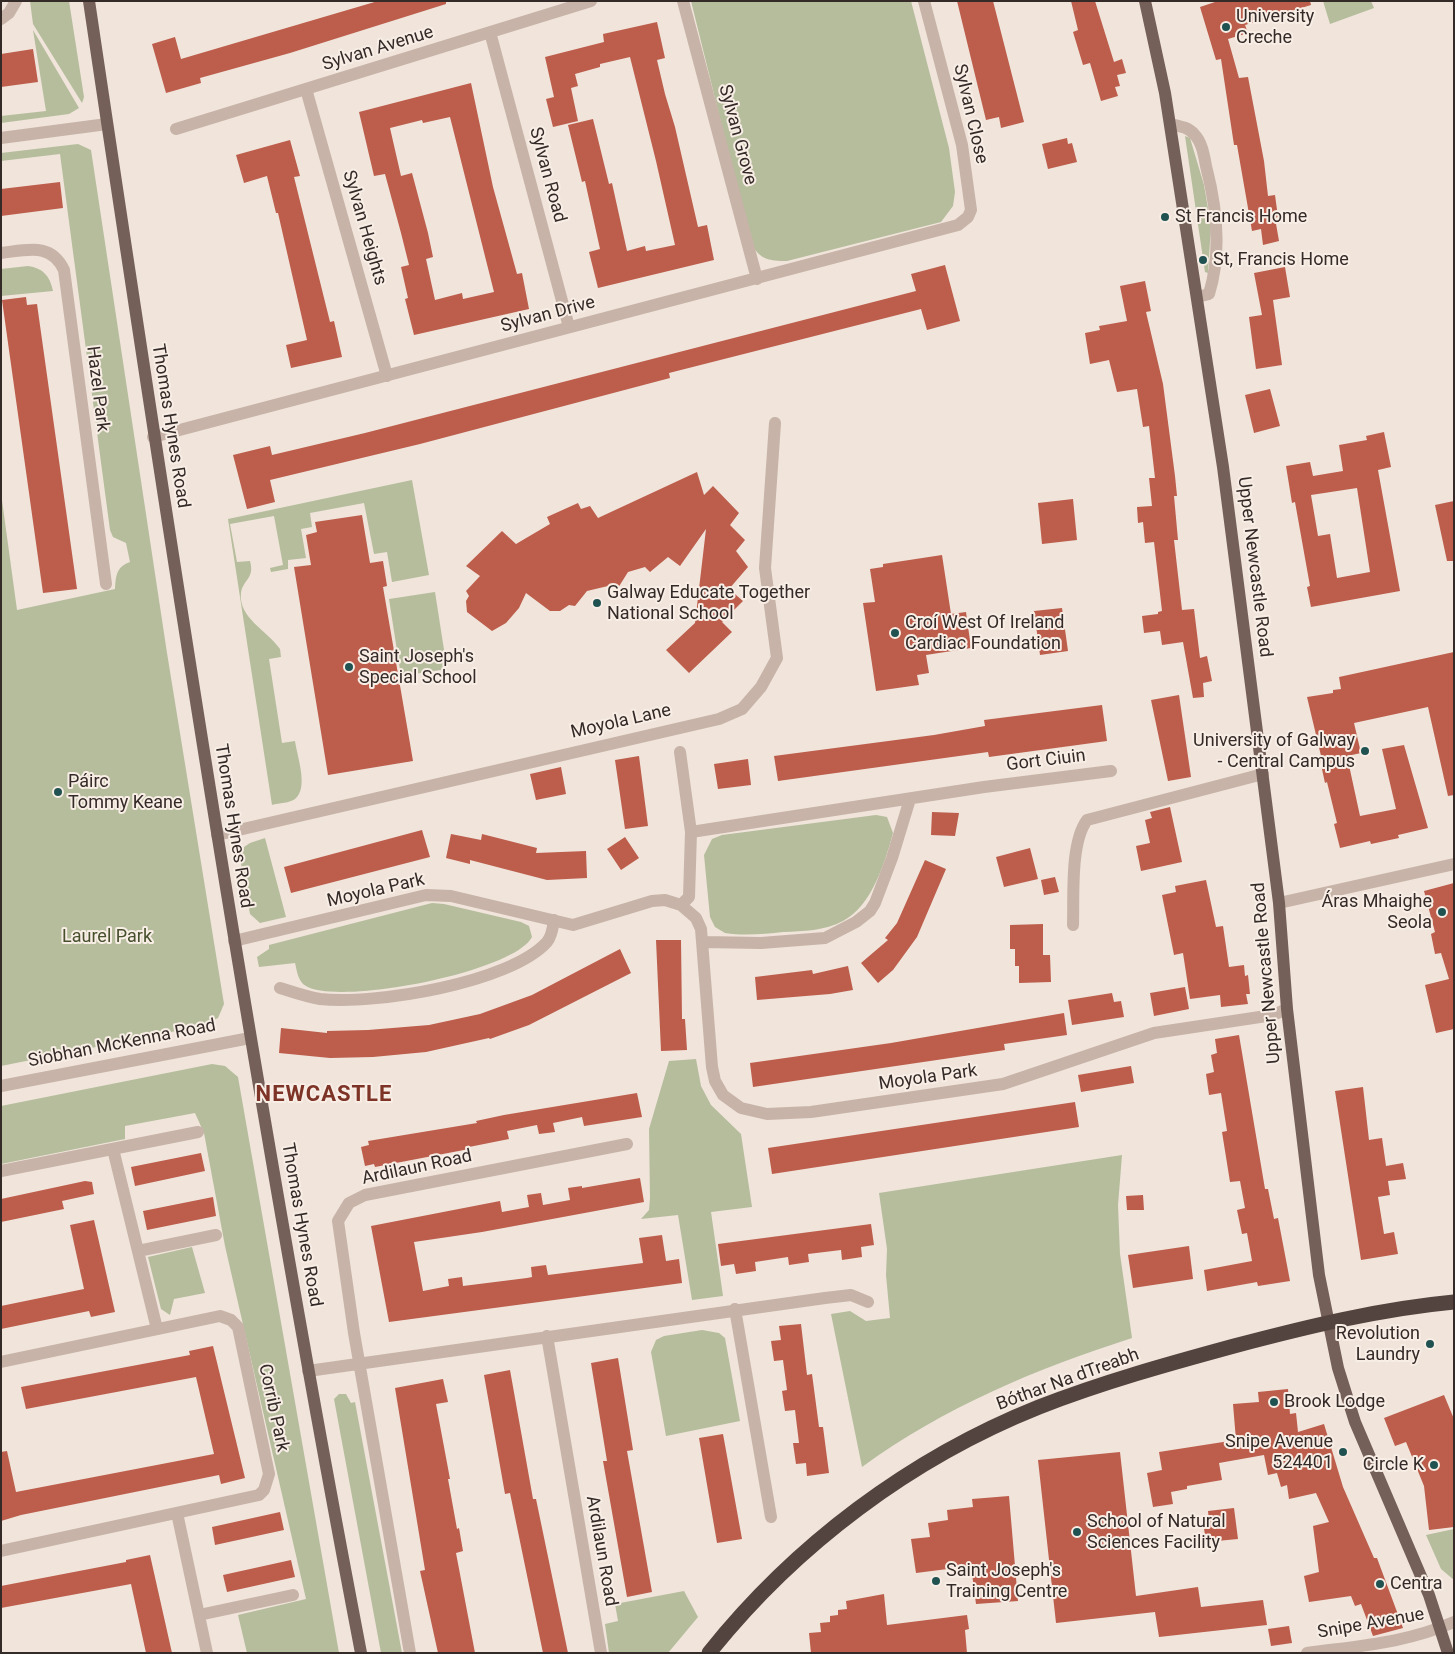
<!DOCTYPE html>
<html>
<head>
<meta charset="utf-8">
<style>
	body { margin:0 }
	#map { position:relative; width:1455px; height:1654px; overflow:hidden; background:#f0e4db; font-family:Roboto,sans-serif }
	canvas { display:block }
	.frame { position:absolute; inset:0; border:2px solid #342a27; pointer-events:none }
</style>
</head>
<body>
<div id="map">
<canvas width="1455" height="1654"></canvas>
<div class="frame"></div>
</div>
<script>
const c = document.querySelector('canvas').getContext('2d');
c.lineJoin = 'round';
function paint(path, color) { c.fillStyle = color; c.fill(path, 'evenodd'); }
function strokePath(path, color, width, dash) { c.strokeStyle = color; c.lineWidth = width; c.lineCap = dash ? 'butt' : 'round'; c.setLineDash(dash || []); c.stroke(path); }
function drawText(font, color, halo, rows, align = 'center') {
  c.font = font + ' Roboto,sans-serif'; c.lineWidth = 4; c.setLineDash([]); c.textBaseline = 'middle'; c.strokeStyle = halo; c.fillStyle = color; for (const [text, x, y, turn = 0] of rows) {
    c.save(); c.translate(x, y); c.rotate((+turn || 0) * Math.PI / 180); c.textAlign = isNaN(turn) ? turn : align; if (halo) c.strokeText(text, 0, 0); c.fillText(text, 0, 0); c.restore();
  }
}
const green = new Path2D(`
	M30,1H69L84,97L82,103L33,24Z
	M691,1H911L949,148L955,192L953,206L941,222L787,261C769,261 761,260 751,244Z
	M1323,1H1371L1374,8L1330,24Z
	M33,30L79,108L69,114L1,123V116L46,111Z
	M1185,136L1190,138L1204,185L1211,226L1208,273L1205,272Z
	M78,144L91,150L167,653L224,1004L218,1018L201,1026L1,1066V493L17,610L115,589C116,576 116,567 130,562L126,543L113,537L110,530L60,154L1,161V153Z
	M28,266C43,268 50,276 53,291L1,296V269Z
	M412,480L429,575L392,582L387,552L374,554L364,503L310,513L312,527L301,529L306,558L288,560V569L271,572L270,568L283,565L274,516L230,524L237,562L250,561C255,579 243,579 241,593C238,618 268,631 280,649L281,657L269,659L282,743L295,741C297,756 309,788 295,799C290,803 279,803 272,805L228,519Z
	M435,592L447,669L401,676L389,599Z
	M876,815L887,817L893,833C885,862 872,906 843,921C825,931 803,931 783,932C765,934 744,936 725,933L715,927L710,917L704,855L712,839L722,835Z
	M265,838L286,917L260,923L250,914L240,858L244,847L250,843Z
	M432,903L444,904L521,922L529,926L532,937C514,972 339,1006 306,986C298,982 297,971 295,963L259,967L257,957L269,949V945Z
	M696,1059L701,1086L711,1105L741,1134L752,1207L711,1212L723,1296L692,1300L678,1215L641,1219L649,1210L650,1198L649,1129L669,1061Z
	M212,1064L225,1066L238,1077L339,1653H247L238,1615L306,1599L225,1246L204,1133L195,1113L125,1126V1139L1,1164V1106Z
	M1122,1155L1118,1205L1120,1254L1132,1338C1036,1369 944,1407 862,1467L831,1314L850,1311L866,1321L890,1318L886,1275L887,1249L879,1193Z
	M192,1247L205,1293L174,1299L170,1315L161,1309L148,1257Z
	M702,1330L719,1333L725,1338L740,1421L666,1436L651,1352L656,1340L664,1336Z
	M339,1394H346L351,1403L355,1402L402,1653H381L334,1399Z
	M1454,1529V1580L1441,1569L1426,1535Z
	M684,1591L698,1617L668,1653H609L605,1624L618,1621L615,1604Z`);
const building = new Path2D(`
	M378,1H446V4L290,53L200,78L201,83L166,93L152,44L175,37L181,59Z
	M957,1H993L1024,122L1001,128L999,117L986,120Z
	M1071,1H1095L1114,62L1122,59L1126,73L1117,75L1120,86L1115,87L1118,96L1101,101L1090,63L1083,65L1073,32L1078,30Z
	M1218,1H1310L1311,5L1245,25L1248,33L1228,39L1239,78L1248,77L1264,161L1268,196L1275,195L1278,217L1275,218L1279,241L1263,245L1261,229L1252,231L1237,145H1234L1221,59L1216,60L1200,7Z
	M657,22L665,58L657,60L665,94L675,127L698,227L707,225L714,260L598,288L589,252L600,249L585,181L582,182L568,125L593,119L609,184L612,183L627,251L645,246L646,251L675,245L656,161L630,57L600,64V67L575,74L578,86L571,88L578,121L553,127L546,99L554,97L545,57L604,42L603,34Z
	M33,49L38,82L1,87V54Z
	M471,83L493,187L517,274L522,273L529,309L414,335L405,299L408,298L401,267L409,265L401,233L385,174L374,176L359,112ZM450,117L494,292L463,299L462,293L435,300L426,259L433,257L428,233L412,173L401,176L390,128L422,120L423,123Z
	M1067,138L1068,144L1072,143L1077,162L1048,169L1042,144Z
	M290,140L300,176L294,177L330,322L334,321L342,357L291,368L286,345L307,340L278,213H276L267,176L244,183L236,155Z
	M60,182L63,208L1,216V189Z
	M945,265L960,321L927,330L921,309L669,373L670,378L420,444L270,480L275,502L247,509L233,455L270,446L272,455L365,433L916,291L911,274Z
	M1285,267L1290,297L1273,300L1282,365L1256,369L1249,317L1262,315L1254,273Z
	M1145,281L1151,311L1146,312L1163,384L1175,476L1177,496H1174L1178,540H1174L1182,610L1194,609L1200,658L1207,656L1212,681L1203,683L1204,697L1193,698L1183,642L1162,645L1160,631L1144,633L1142,616L1158,614V612L1162,611L1154,542L1145,543L1143,522L1138,523L1137,507L1152,506L1149,478H1155L1149,426L1143,427L1137,389L1117,392L1109,360L1090,364L1085,333L1100,330L1099,326L1127,321L1120,286Z
	M26,297L27,305L37,304L77,589L43,593L2,300Z
	M1270,389L1280,426L1254,433L1245,395Z
	M1384,432L1391,467L1378,470L1400,591L1311,607L1307,587L1310,586L1295,502L1292,503L1286,466L1310,462L1313,476L1343,471L1339,445L1367,440L1366,436ZM1357,488L1370,572L1337,578L1330,534L1318,536L1311,495Z
	M697,472L704,495L713,486L739,513L730,525L745,540L736,551L748,567L729,589L743,601L722,622L732,632L689,673L666,650L695,623L706,529L680,566L668,557L650,572L645,567L628,572L618,588L608,586L587,591L575,606L569,605L560,611H550L526,593L519,608L506,623L492,631L467,612L466,601L469,596L466,591L480,576L466,566L502,531L516,544L550,524L547,517L578,503L581,509L590,506L598,518Z
	M1073,499L1077,540L1042,544L1038,503Z
	M1454,501V561H1447L1435,505Z
	M362,515L370,563L383,561L387,586L383,587L413,761L328,775L294,567L311,565L306,535L317,532L315,522Z
	M942,555L951,614L966,612L971,648L926,655L929,673L917,675L919,685L876,691L863,603L875,602L870,569L883,567V564Z
	M1062,608L1068,651L1040,655L1034,611Z
	M1454,652V795L1448,796L1428,707L1354,723L1361,753L1347,756L1360,816L1396,809L1382,749L1404,745L1428,828L1398,835L1399,838L1371,844L1370,841L1340,848L1334,824L1337,823L1327,782L1325,783L1320,760H1322L1307,697L1333,693V690L1341,689L1339,677Z
	M1179,695L1191,777L1168,781L1151,700Z
	M1102,705L1107,741L989,757L988,752L778,781L774,756L934,735L985,726L984,720Z
	M639,756L648,826L625,829L615,760Z
	M748,759L751,785L718,789L714,764Z
	M561,767L566,794L536,800L530,774Z
	M1170,807L1182,862L1141,871L1136,846L1150,843L1145,820L1152,818L1150,812Z
	M932,812L959,813L955,836L931,835Z
	M422,830L430,857L291,893L284,867Z
	M451,834L481,840L482,834L537,848L536,853L586,851L587,878L547,880L470,860V864L446,858Z
	M625,837L639,858L621,870L607,849Z
	M1030,848L1038,879L1004,887L996,857Z
	M925,860L946,869L917,937L893,970L878,983L861,963L888,940L885,938L897,923Z
	M1055,877L1059,892L1044,895L1041,880Z
	M1206,880L1216,927L1223,926L1229,967L1244,965L1245,976L1248,975L1250,994H1246L1248,1004L1221,1007L1220,995L1190,999L1183,953L1174,955L1162,895L1176,892L1175,886Z
	M1454,883V1029L1436,1033L1425,985L1449,979L1441,953L1435,954L1431,934L1435,932L1424,891Z
	M1043,924V955H1050L1051,982L1019,983V966H1015V949H1010V925Z
	M656,940H681L682,1019H685L687,1050L661,1051Z
	M620,949L631,973L529,1025L490,1039L489,1038L426,1052L373,1057L330,1058L279,1053L281,1028L327,1033V1031L368,1030L429,1025L480,1014L532,995Z
	M848,966L853,990L830,994L757,1000L755,977L812,970L813,974Z
	M1185,987L1189,1009L1154,1016L1150,993Z
	M1112,993L1114,1002L1121,1001L1124,1017L1072,1025L1068,1000Z
	M1064,1013L1067,1035L1004,1044L1005,1050L753,1087L750,1063L891,1043Z
	M1239,1035L1265,1189H1268L1274,1219L1278,1218L1290,1281L1258,1286L1257,1282L1207,1291L1204,1270L1252,1261L1247,1233L1242,1234L1237,1210L1245,1208L1240,1181L1230,1182L1222,1132L1227,1131L1221,1093L1209,1095L1206,1074L1214,1072L1211,1055L1217,1053L1215,1039Z
	M1131,1066L1134,1083L1081,1092L1078,1075Z
	M1363,1087L1369,1140L1382,1138L1386,1166L1403,1163L1406,1179L1388,1181L1390,1195L1378,1197L1384,1234L1394,1232L1398,1254L1361,1260L1335,1091Z
	M637,1093L642,1117L584,1126L582,1117L553,1123L555,1132L539,1134L537,1125L507,1131L509,1139L469,1147V1149L375,1167L374,1164L365,1166L361,1147L369,1145L368,1141L477,1123L476,1121L504,1115Z
	M1075,1102L1079,1127L772,1174L768,1148Z
	M201,1153L205,1171L135,1186L131,1167Z
	M640,1178L644,1202L482,1232L414,1242L423,1291L449,1286L448,1279L462,1277L463,1286L527,1278L532,1277L531,1267L546,1265L548,1275L643,1263L639,1238L662,1235L666,1261L679,1259L682,1283L389,1322L371,1226L500,1201L502,1212L529,1207L527,1195L541,1193L543,1205L570,1200L568,1188L582,1186V1188Z
	M85,1181L92,1182L94,1194L62,1201L64,1209L1,1222V1199Z
	M1143,1195L1144,1210H1127L1126,1196Z
	M213,1197L216,1216L147,1230L143,1211Z
	M94,1220L115,1312L91,1317L89,1311L1,1329V1306L84,1289L70,1225Z
	M871,1224L874,1245L861,1247L862,1257L842,1260L841,1250L808,1254L809,1262L789,1265L788,1257L755,1262L756,1271L736,1274L734,1264L721,1266L718,1244Z
	M1189,1246L1193,1279L1133,1288L1128,1255Z
	M801,1324L807,1375L812,1374L819,1427H823L829,1473L807,1476L806,1463L796,1464L793,1443H799L795,1410L785,1411L782,1391L787,1390L783,1360L774,1361L771,1341L781,1340L779,1326Z
	M213,1346L245,1478L221,1484L219,1475L21,1515L1,1521V1452L7,1451L16,1492L214,1454L196,1377L26,1409L21,1387L190,1355L189,1351Z
	M618,1358L633,1450L627,1451L652,1592L627,1597L603,1461H607L591,1363Z
	M510,1370L533,1499H536L568,1653H543L510,1493L505,1494L484,1375Z
	M443,1379L448,1402L436,1404L450,1479H448L457,1529L459,1528L463,1551L456,1553L475,1653H438L420,1571L425,1570L395,1388Z
	M1288,1389L1290,1414L1296,1413L1298,1432L1324,1424L1343,1487L1374,1558H1377L1403,1628L1373,1636L1361,1604L1355,1606L1351,1596L1309,1602L1304,1576L1319,1572L1313,1526L1329,1522L1316,1493L1289,1499L1287,1485L1281,1487L1277,1473L1268,1475L1264,1455L1219,1463L1222,1480L1187,1486V1489L1171,1492L1173,1504L1153,1507L1147,1473L1162,1470L1159,1452L1236,1440L1233,1404L1259,1402L1258,1392Z
	M1444,1395L1454,1419V1527L1429,1530L1424,1486L1406,1442L1395,1446L1384,1418Z
	M723,1434L742,1539L717,1543L699,1438Z
	M1120,1452L1136,1596L1198,1587L1201,1607L1263,1600L1267,1625L1159,1637L1155,1612L1056,1623L1038,1460Z
	M1009,1496L1018,1601L976,1604L971,1566L916,1573L911,1539L930,1537L928,1523L948,1520L947,1510L973,1507L972,1499Z
	M1234,1508L1238,1539L1206,1542L1203,1522L1209,1521L1208,1511Z
	M280,1512L284,1530L215,1545L212,1527Z
	M150,1555L172,1653H146L131,1584L1,1608V1586L126,1562V1560Z
	M291,1560L295,1577L227,1592L223,1575Z
	M884,1594L887,1625L967,1615L969,1629L965,1630L967,1653H811L809,1633L821,1632L820,1623L830,1622V1616L838,1615V1610L847,1609L846,1601Z
	M1289,1626L1292,1643L1271,1646L1268,1629Z`);
const minor = new Path2D(`
	M683,1L757,279
	M1,19L9,13L16,1
	M490,32L569,327
	M306,89L387,376
	M1170,124C1179,126 1188,127 1194,134C1202,142 1204,155 1206,166C1217,208 1222,252 1209,294L1197,297
	M176,129L591,1
	M1,138L107,124
	M1,253C27,250 51,242 64,270L106,584
	M153,437L958,225L968,217L971,210L962,145L924,1
	M680,752L691,832L689,897L681,905L696,918L701,929L712,1067L715,1081L723,1095L741,1108L767,1114L811,1112L1003,1084L1154,1033L1273,1015L1287,1009
	M691,832L984,787L1111,771
	M217,835L719,719L742,709L761,687L777,658L765,568L775,423
	M1279,903L1454,864
	M1073,925C1074,897 1070,843 1087,820L1263,774
	M234,941L426,895L451,896L573,925L652,901L665,900L681,905
	M703,942L761,943L825,938L856,922L870,911L875,903L892,858L910,799
	M280,988C293,992 307,997 320,999C375,1005 510,983 547,942C552,936 553,927 554,920
	M1,1086L250,1038
	M113,1149L157,1329
	M1,1171L198,1132
	M138,1251L216,1235
	M735,1309L771,1517
	M547,1336L601,1653
	M1,1362L220,1316L231,1320L238,1327L269,1474L264,1490L259,1495L1,1551
	M308,1371L825,1298L851,1295L868,1302
	M177,1513L207,1653
	M199,1615L293,1595
	M410,1653L354,1333L338,1221L349,1203L365,1195L627,1144
	M1307,1653C1357,1646 1407,1643 1454,1622`);
const major = new Path2D(`
	M89,1C171,553 256,1105 361,1653
	M1145,1L1165,93L1223,467L1279,903L1287,1009L1319,1275L1338,1368L1355,1422L1429,1595L1448,1653`);
const highway = new Path2D(`
	M709,1653C795,1545 911,1458 1039,1407C1103,1382 1168,1364 1234,1346C1306,1327 1379,1309 1454,1302`);
const markers = [
	[1226,27,5,"#205251"],
	[1165,217,5,"#205251"],
	[1203,260,5,"#205251"],
	[597,603,5,"#205251"],
	[895,633,5,"#205251"],
	[349,667,5,"#205251"],
	[1365,751,5,"#205251"],
	[58,792,5,"#205251"],
	[1442,912,5,"#205251"],
	[1430,1344,5,"#205251"],
	[1274,1402,5,"#205251"],
	[1343,1452,5,"#205251"],
	[1434,1465,5,"#205251"],
	[1077,1532,5,"#205251"],
	[936,1581,5,"#205251"],
	[1380,1584,5,"#205251"]
];
const poiNames = [
	["University",1236,17],
	["Creche",1236,38],
	["St Francis Home",1175,217],
	["St, Francis Home",1213,260],
	["Galway Educate Together",607,593],
	["National School",607,614],
	["Croí West Of Ireland",905,623],
	["Cardiac Foundation",905,644],
	["Saint Joseph's",359,657],
	["Special School",359,678],
	["University of Galway",1355,741,"right"],
	["- Central Campus",1355,762,"right"],
	["Páirc",68,782],
	["Tommy Keane",68,803],
	["Áras Mhaighe",1432,902,"right"],
	["Seola",1432,923,"right"],
	["Revolution",1420,1334,"right"],
	["Laundry",1420,1355,"right"],
	["Brook Lodge",1284,1402],
	["Snipe Avenue",1333,1442,"right"],
	["524401",1333,1463,"right"],
	["Circle K",1424,1465,"right"],
	["School of Natural",1087,1522],
	["Sciences Facility",1087,1543],
	["Saint Joseph's",946,1571],
	["Training Centre",946,1592],
	["Centra",1390,1584]
];
const streetNames = [
	["Sylvan Avenue",378,49,-17],
	["Sylvan Close",970,114,77],
	["Sylvan Grove",737,135,75],
	["Sylvan Road",547,175,75],
	["Sylvan Heights",364,228,74],
	["Sylvan Drive",548,315,-15],
	["Hazel Park",97,389,83],
	["Thomas Hynes Road",170,426,81],
	["Upper Newcastle Road",1254,567,83],
	["Moyola Lane",621,722,-13],
	["Gort Ciuin",1046,761,-7],
	["Thomas Hynes Road",233,826,81],
	["Moyola Park",376,891,-13],
	["Upper Newcastle Road",1267,973,-95],
	["Siobhan McKenna Road",122,1044,-11],
	["Moyola Park",928,1078,-8],
	["Ardilaun Road",417,1168,-12],
	["Thomas Hynes Road",301,1225,80],
	["Bóthar Na dTreabh",1068,1380,-20],
	["Corrib Park",273,1408,78],
	["Ardilaun Road",601,1551,80],
	["Snipe Avenue",1371,1624,-10]
];
const parkNames = [
	["Laurel Park",107,937]
];
const districtNames = [
	["NEWCASTLE",324,1095]
];
paint(green, '#b5bd9c');
paint(building, '#bd5d4b');
strokePath(minor, '#c7b3a7', 12);
strokePath(major, '#756059', 12);
strokePath(highway, '#54443f', 15);
for (const [x, y, r, color] of markers) { const dot = new Path2D(); dot.arc(x, y, r, 0, 2 * Math.PI); c.fillStyle = color; c.fill(dot); strokePath(dot, '#f8eee6', 2); }
drawText('18px', '#342a27', '#f8eee6', poiNames, 'left');
drawText('18px', '#342a27', '#f8eee6', streetNames);
drawText('18px', '#46502d', '#f8eee6', parkNames);
c.letterSpacing = '1px';
drawText('bold 22px', '#7d3326', '#f8eee6', districtNames);
c.letterSpacing = '0px';
</script>
</body>
</html>
